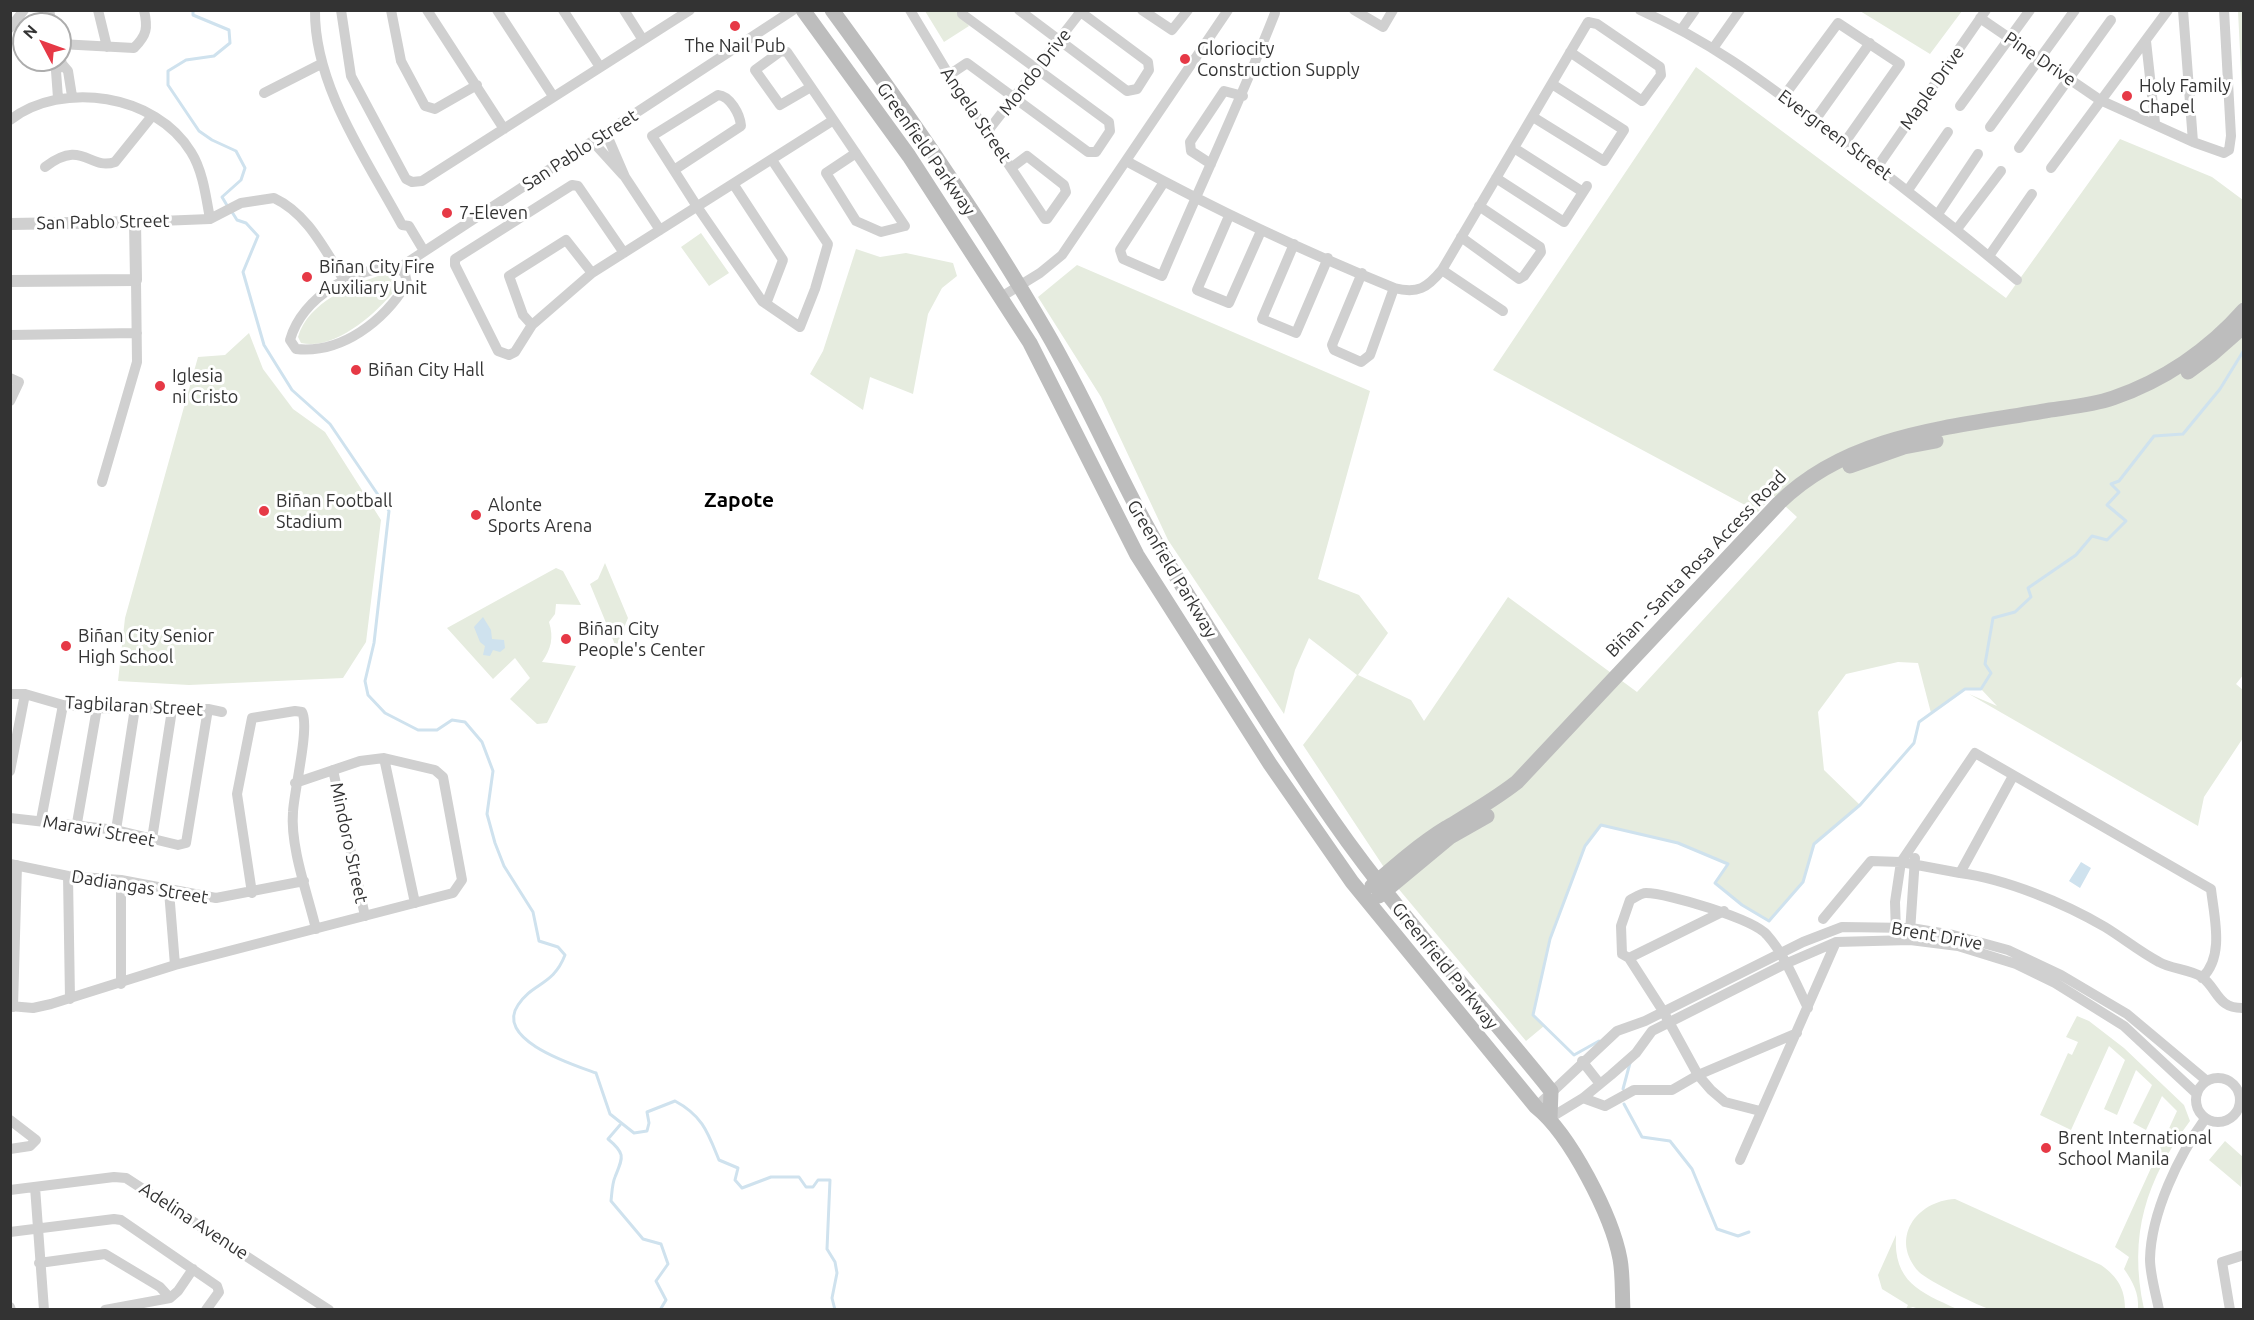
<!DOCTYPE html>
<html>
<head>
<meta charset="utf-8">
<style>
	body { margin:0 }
	#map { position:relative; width:2254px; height:1320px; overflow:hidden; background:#fff; font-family:Ubuntu,sans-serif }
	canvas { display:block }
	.frame { position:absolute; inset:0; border:12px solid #333; pointer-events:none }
	.north { position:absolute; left:12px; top:12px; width:60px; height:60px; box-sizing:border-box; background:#fff; border:2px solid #adadad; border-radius:50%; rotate:311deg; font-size:16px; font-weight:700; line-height:24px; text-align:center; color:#333 }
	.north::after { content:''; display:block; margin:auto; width:21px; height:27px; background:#e63946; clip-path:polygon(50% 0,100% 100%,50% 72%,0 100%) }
</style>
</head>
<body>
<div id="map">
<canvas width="2254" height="1320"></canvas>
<div class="frame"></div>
<div class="north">N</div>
</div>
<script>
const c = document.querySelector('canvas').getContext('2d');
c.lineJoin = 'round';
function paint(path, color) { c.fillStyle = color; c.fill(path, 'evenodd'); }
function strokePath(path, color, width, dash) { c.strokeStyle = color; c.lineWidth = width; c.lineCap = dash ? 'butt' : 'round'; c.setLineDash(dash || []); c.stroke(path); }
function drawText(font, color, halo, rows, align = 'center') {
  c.font = font + ' Ubuntu,sans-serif'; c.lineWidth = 6; c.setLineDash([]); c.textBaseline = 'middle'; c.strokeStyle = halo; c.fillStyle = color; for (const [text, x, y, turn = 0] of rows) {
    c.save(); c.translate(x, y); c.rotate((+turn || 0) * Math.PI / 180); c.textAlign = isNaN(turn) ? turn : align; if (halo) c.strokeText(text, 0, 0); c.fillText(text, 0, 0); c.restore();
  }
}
const green = new Path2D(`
	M925,11H958L969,26L944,42Z
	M1860,11H1962L1930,54Z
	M2238,11H2243V112Z
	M1696,67L2006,298L2120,139L2212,177L2243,200L2244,674L2236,684L2243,690V738L2204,797L2198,826L1969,694L1997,706L1981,689H1965L1931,713L1918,663L1898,662L1846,674L1818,712L1824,770L1860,805L1814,844L1803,882L1769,921L1742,905L1715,883L1728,864L1678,843L1601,825L1585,846L1550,939L1533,1015L1544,1026L1526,1041L1397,887L1303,745L1357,675L1309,638L1295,670L1284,714L1168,540L1101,397L1038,297L1077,265L1370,391L1318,579L1359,595L1388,633L1358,675L1411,700L1424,721L1508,597L1637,692L1797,517L1773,495L1758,512L1493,370Z
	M701,233L729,273L709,286L681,247Z
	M856,249L880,257L906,253L953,263L957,276L942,288L928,314L913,394L870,377L863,410L810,374L823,351Z
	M384,274L395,278V290C376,314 334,351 301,343L298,337C308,302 353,284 384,274Z
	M249,333L263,369L293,409L325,432L381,520L366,642L343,678L189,685L118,681L125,618L198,357L225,355Z
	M605,563L628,618L616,647L590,584L598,579Z
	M556,568L563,571L581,605L556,604L555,614L549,622C554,638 551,649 542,662L576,666L547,723L537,724L510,699L530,678L515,658L493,679L447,628Z
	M2077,1016L2089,1021L2124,1048L2184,1105L2190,1121C2146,1180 2128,1235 2144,1309H2138C2139,1293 2133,1282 2124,1269L2129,1257L2115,1247L2177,1111L2162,1096L2146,1130L2133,1123L2152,1085L2136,1070L2117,1115L2104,1109L2125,1060L2109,1046L2071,1130L2040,1115L2068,1053L2072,1055L2078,1042L2066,1037Z
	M2225,1141L2243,1157L2241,1187L2209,1160Z
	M1955,1199L2101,1265C2118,1277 2125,1289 2125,1309C2092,1310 2060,1310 2028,1310C2017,1310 2003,1312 1992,1310C1980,1307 1927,1280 1919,1272C1889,1239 1916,1201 1955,1199Z
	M1896,1235C1893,1282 1920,1292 1957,1309H1919L1913,1307L1906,1309L1908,1305L1882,1289L1878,1275Z`);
const water = new Path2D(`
	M483,617L491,630L492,639L504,640L505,648L500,652L493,650L490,656L483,655L485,646L480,642L474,627Z
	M2081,862L2091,868L2080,888L2069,881Z`);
const stream = new Path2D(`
	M193,10V15L229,30L230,43L214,56L186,60L168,71V85L199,131L212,140L236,151L245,168L241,180L222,197L228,207
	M232,212L237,220L246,223L258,236L243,272L264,345L292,390L330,424L389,511L374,643L365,681L368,695L385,713L418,730H437L452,720L465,722L482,742L493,771L487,814L495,843L504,866L533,912L539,941L558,947L565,955C553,986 533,982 518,1005C494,1040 574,1065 596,1073L610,1114L634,1133L647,1131L649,1123L647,1112L675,1101C703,1116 708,1133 719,1160L738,1168L735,1180L742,1188L771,1177H799L806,1187H813L818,1180H830L827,1249L835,1262L837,1273L832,1298L835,1310
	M1599,1041L1574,1055L1533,1015L1550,939L1585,846L1601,825L1678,843L1728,864L1715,883L1742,905L1769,921L1803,882L1814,844L1860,805L1914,743L1919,722L1965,689H1981L1991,673L1985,664L1993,618L2015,612L2031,597L2028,588L2076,555L2092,536L2107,540L2126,521L2107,505L2119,492L2111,484L2119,481L2154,436L2183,434L2220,389L2244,350
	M1623,1089L1630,1063
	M1624,1104L1642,1137L1670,1141L1692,1169L1717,1229L1738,1236L1749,1232
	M620,1125L608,1139C626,1154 623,1157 615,1177C612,1184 612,1193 611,1201L643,1239L661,1244L668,1264L656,1281L666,1300L660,1310`);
const minor = new Path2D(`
	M49,10L52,24
	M98,10L107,47
	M315,10C314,86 367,160 402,225L409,226L424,251
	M341,10L351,76L406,179L412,182L422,181L690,10
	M391,10L401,61L425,106L435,109L477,85
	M427,10L504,129
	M497,10L553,96
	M563,10L600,67
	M624,10L643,40
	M910,10L949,75L1045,219H1047L1066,192L1064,185L1027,156L1011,168
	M1019,10L1127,91L1137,89L1149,70L1148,62L1078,10
	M1142,10L1172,30L1188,10
	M1354,10L1383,27L1393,10
	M1640,10C1709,41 1757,77 1817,122C1885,173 1952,225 2017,280
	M2183,10L2193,142
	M1980,18L2100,100L2193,142L2224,153L2229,150L2231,136L2224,10
	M10,28L24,10
	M1681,30L1695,10
	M2146,41L2155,123
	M60,44L134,48C147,35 148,28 144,10
	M1714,47L1740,10
	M60,56L62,64L68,71L72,96
	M949,75L967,63L1088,152H1096L1110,131L1109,122L962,14V10
	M811,87L780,105L755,70L781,51L787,52C827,110 866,168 905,226L881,232L856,221L826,173L856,153
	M264,93L321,64
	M1784,96L1838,23L1900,64L1845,142
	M58,98L56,71L62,64
	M1960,106L2030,10
	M1533,117L1604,161L1624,130L1552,84
	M10,120C62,80 156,94 191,152C203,171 206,197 210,219
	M1815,120L1870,43
	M1990,127L2075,10
	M987,132L1082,10
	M606,133L625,177L660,230
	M593,142L623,175
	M1514,148L1583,192
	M2019,148L2111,20
	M1128,162C1214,209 1303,251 1394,288L1370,355L1361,362L1334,350L1332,345L1362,273
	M1211,164L1191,151L1190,142L1224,91L1243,96
	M1878,166L1986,10
	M45,167C83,138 89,171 115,162L152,116
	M2051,168L2168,10
	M674,170L741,126C740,114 730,96 718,95L652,136L698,208L762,301L800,327L815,289L828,244L772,160
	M1496,178L1564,222L1587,186
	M1164,182L1120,250L1123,259L1162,276C1199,188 1240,102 1275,13
	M734,185L783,260L766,304
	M1908,190L1948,132
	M1938,214L1978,154
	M1229,216L1197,290L1229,303L1261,231
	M135,222L210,219L241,203L274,198C308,214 324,249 344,280
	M1957,229L2001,171
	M1461,237L1519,279L1524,276L1541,252L1540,247L1479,206
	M1294,244L1262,319L1296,333L1328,258
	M624,253L578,186L572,185L455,259V265L498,351L509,355L515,352L532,325L592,273L832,121
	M1989,256L2032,194
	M399,268L405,274L407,283C384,321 342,354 296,349L290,340C302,297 356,265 399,268L793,10
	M1442,270L1503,311
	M1394,288C1418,294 1427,288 1442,270L1588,22L1597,24L1660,67L1661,75L1642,101L1570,52
	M1001,297L1040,273L1062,255L1228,10
	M532,325L523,315L509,276L566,240L592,273
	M10,335L137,333
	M10,378L19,382L10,401
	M102,482L137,362L136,280
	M10,694H25L63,705L97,708L208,709L222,712
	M384,758L415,903
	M333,770L365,916
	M10,771L25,694
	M2013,776L1960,873C2006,879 2064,903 2105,927C2123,938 2140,952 2159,962C2171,969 2190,969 2202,977C2218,989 2217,1009 2244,1008
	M10,818L116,830L178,845L186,843L208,709
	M41,820L63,705
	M77,823L97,708
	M116,830L135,708
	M152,839L172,710
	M10,864L68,876L121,880L216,898L304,881
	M68,876L70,999
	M169,891L175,965
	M252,893L237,794L252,718L295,711L302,712C310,727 294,791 293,812C290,847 308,895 316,929
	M1823,919L1871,861L1901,862L1960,873
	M1910,932L1915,858
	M1896,933L1895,902L1901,862L1975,753L2211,889C2214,917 2225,956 2202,978
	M1629,958L1724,911
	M121,984V880
	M10,1006L33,1008L51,1004L175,965L453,893L462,880L443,777L435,770L384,758L360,761L295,783
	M13,1007L17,865
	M1582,1061L1600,1084
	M2196 1100a22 22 0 1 1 44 0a22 22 0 1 1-44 0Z
	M1583,1098L1605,1106L1634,1090H1672L1698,1075L1797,1033
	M1536,1107L1617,1031L1645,1021L1803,942L1842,927L1911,928L1953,935L2008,950L2061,975L2127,1014L2207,1081
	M1760,1111L1725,1102L1711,1090L1698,1075L1663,1011L1629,958L1622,954L1621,926L1630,900C1634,898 1641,893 1646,893C1667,893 1754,919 1767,935C1785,955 1796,984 1808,1008
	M1550,1118L1583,1098L1611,1075L1636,1053L1652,1031L1785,964L1836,942L1910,940L1958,946L2016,964L2055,983L2124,1026L2197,1094
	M10,1120L36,1140L30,1146L10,1149
	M1740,1160L1836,942
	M35,1187L44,1310
	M10,1190L114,1177L126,1178L329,1310
	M10,1232L114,1219L121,1220L217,1286L219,1292L206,1310
	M39,1263L105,1254L160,1287L170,1298
	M10,1307L11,1310
	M105,1310L170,1298L178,1291L193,1269
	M2159,1310C2156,1294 2150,1275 2150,1259C2151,1213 2179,1155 2205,1119
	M2230,1310L2222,1262L2244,1255`);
const tertiary = new Path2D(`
	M10,224L135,222L136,280L10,281`);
const secondary = new Path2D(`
	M803,10L909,156L1030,343L1137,555L1270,764L1352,882L1536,1107C1570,1134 1612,1216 1620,1259C1623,1275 1622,1293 1623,1310
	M832,10C908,114 982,220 1046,331C1091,408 1124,492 1171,568C1224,653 1276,739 1333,821C1399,916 1479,1001 1551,1091L1550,1118
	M2188,372L2211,355L2244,326
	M1850,466L1904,447L1936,441
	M1372,886C1395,866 1420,844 1446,828C1471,813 1494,800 1517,782L1779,503C1851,432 1957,427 2050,410C2071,407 2093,405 2113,398C2163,381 2209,350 2244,310
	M1379,896L1450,837L1487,816`);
const markers = [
	[735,26,6,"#e63946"],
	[1185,59,6,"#e63946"],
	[2127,96,6,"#e63946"],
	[447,213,6,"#e63946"],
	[307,277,6,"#e63946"],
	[356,370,6,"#e63946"],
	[160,386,6,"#e63946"],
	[264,511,6,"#e63946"],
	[476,515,6,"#e63946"],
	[566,639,6,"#e63946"],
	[66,646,6,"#e63946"],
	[2046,1148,6,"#e63946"]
];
const poiNames = [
	["The Nail Pub",735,46,"center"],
	["Gloriocity",1197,49],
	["Construction Supply",1197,70],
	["Holy Family",2139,86],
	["Chapel",2139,107],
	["7-Eleven",459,213],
	["Biñan City Fire",319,267],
	["Auxiliary Unit",319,288],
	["Biñan City Hall",368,370],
	["Iglesia",172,376],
	["ni Cristo",172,397],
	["Biñan Football",276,501],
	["Stadium",276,522],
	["Alonte",488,505],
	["Sports Arena",488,526],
	["Biñan City",578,629],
	["People's Center",578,650],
	["Biñan City Senior",78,636],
	["High School",78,657],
	["Brent International",2058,1138],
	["School Manila",2058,1159]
];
const streetNames = [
	["Pine Drive",2040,59,34],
	["Mondo Drive",1035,72,-52],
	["Maple Drive",1932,88,-55],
	["Angela Street",976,115,56],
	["Evergreen Street",1835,135,37],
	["Greenfield Parkway",926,149,55],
	["San Pablo Street",580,150,-33],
	["San Pablo Street",103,222,-1],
	["Biñan - Santa Rosa Access Road",1696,564,-46],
	["Greenfield Parkway",1172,569,59],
	["Tagbilaran Street",134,706,3],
	["Marawi Street",99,831,10],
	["Mindoro Street",349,843,78],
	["Dadiangas Street",140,887,9],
	["Brent Drive",1937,936,10],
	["Greenfield Parkway",1445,966,51],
	["Adelina Avenue",194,1221,33]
];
const quarterNames = [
	["Zapote",739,500]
];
paint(green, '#e6ecdf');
paint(water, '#cfe2ee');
strokePath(stream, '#cfe2ee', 3);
strokePath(minor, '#d0d0d0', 10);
strokePath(tertiary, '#d0d0d0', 12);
strokePath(secondary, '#bdbdbd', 15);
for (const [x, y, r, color] of markers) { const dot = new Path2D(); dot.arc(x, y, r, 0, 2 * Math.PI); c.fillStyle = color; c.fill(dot); strokePath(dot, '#fff', 2); }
drawText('18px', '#333', '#fff', poiNames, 'left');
drawText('18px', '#333', '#fff', streetNames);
drawText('bold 21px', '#000', '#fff', quarterNames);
</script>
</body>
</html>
